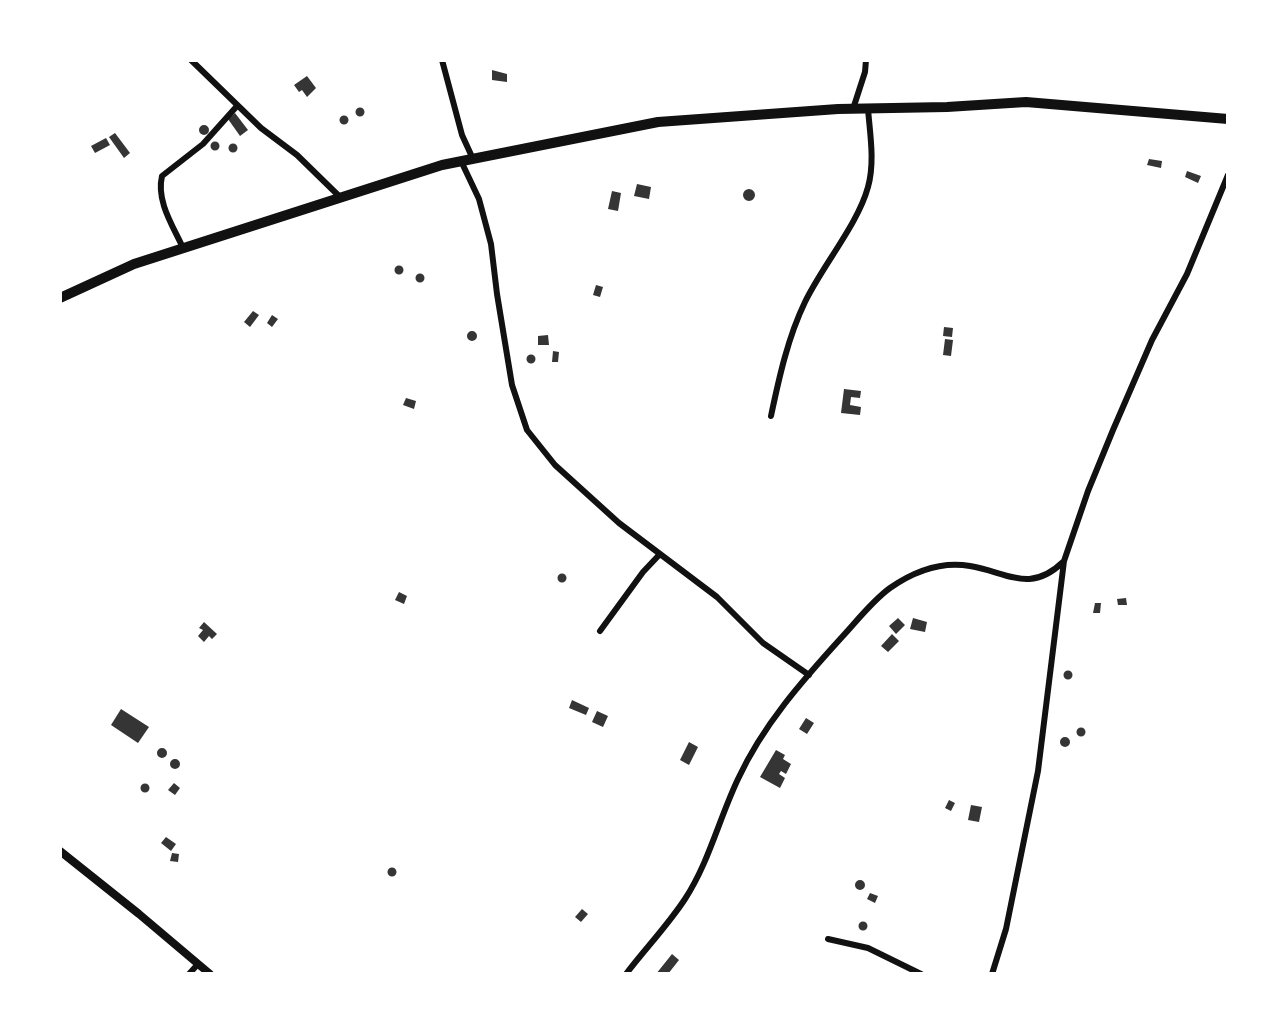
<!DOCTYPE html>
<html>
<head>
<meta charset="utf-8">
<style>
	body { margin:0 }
	#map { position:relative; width:1288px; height:1034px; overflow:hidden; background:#fff; font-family:"Noto Sans",sans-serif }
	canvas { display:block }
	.frame { position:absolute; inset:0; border:62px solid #fff; pointer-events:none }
</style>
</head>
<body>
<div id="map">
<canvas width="1288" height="1034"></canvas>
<div class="frame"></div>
</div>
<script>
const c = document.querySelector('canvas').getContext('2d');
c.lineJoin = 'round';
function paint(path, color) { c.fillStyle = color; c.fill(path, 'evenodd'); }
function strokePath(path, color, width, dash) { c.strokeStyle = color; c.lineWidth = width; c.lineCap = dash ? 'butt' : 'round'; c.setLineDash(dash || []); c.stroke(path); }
const building = new Path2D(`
	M492,70L507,74V82L492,80Z
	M307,76L316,88L307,97L302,90L299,92L294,85Z
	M355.5 112a4.5 4.5 0 1 1 9 0a4.5 4.5 0 1 1-9 0Z
	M235,113L248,130L240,136L228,119Z
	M339.5 120a4.5 4.5 0 1 1 9 0a4.5 4.5 0 1 1-9 0Z
	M199 130a5 5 0 1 1 10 0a5 5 0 1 1-10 0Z
	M115,133L130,153L124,158L109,137Z
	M106,138L110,145L95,153L91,146Z
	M210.5 146a4.5 4.5 0 1 1 9 0a4.5 4.5 0 1 1-9 0Z
	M228.5 148a4.5 4.5 0 1 1 9 0a4.5 4.5 0 1 1-9 0Z
	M1149,159L1162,161L1161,168L1147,165Z
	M1187,171L1201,176L1198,183L1185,177Z
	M637,184L651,187L649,199L634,196Z
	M743 195a6 6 0 1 1 12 0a6 6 0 1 1-12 0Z
	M612,191L621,193L618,211L608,209Z
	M394.5 270a4.5 4.5 0 1 1 9 0a4.5 4.5 0 1 1-9 0Z
	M415.5 278a4.5 4.5 0 1 1 9 0a4.5 4.5 0 1 1-9 0Z
	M596,285L603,287L600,297L593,295Z
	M253,311L259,315L250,327L244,322Z
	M272,315L278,319L272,327L267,323Z
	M944,327L953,328L952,337L943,336Z
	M467 336a5 5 0 1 1 10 0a5 5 0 1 1-10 0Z
	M548,335L549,345H538V336Z
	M945,339L953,340L951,356L943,355Z
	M553,351L559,352L558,362H552Z
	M526.5 359a4.5 4.5 0 1 1 9 0a4.5 4.5 0 1 1-9 0Z
	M844,389L861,391L860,398L851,397L850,405L861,407L860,415L841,413Z
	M406,398L416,401L414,409L403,405Z
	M557.5 578a4.5 4.5 0 1 1 9 0a4.5 4.5 0 1 1-9 0Z
	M399,592L407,596L404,604L395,600Z
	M1126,598L1127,605H1118L1117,599Z
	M1095,603H1101L1100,613H1093Z
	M898,618L905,625L896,634L889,626Z
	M913,618L927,622L925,632L910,629Z
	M204,622L217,634L212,639L209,636L204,642L198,636L203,630L199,628Z
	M892,634L899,641L888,652L881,646Z
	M1063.5 675a4.5 4.5 0 1 1 9 0a4.5 4.5 0 1 1-9 0Z
	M572,700L589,708L586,715L569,708Z
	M121,709L149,727L138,743L111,725Z
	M597,711L608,716L603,727L592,722Z
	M806,718L814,723L807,734L799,729Z
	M1076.5 732a4.5 4.5 0 1 1 9 0a4.5 4.5 0 1 1-9 0Z
	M1060 742a5 5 0 1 1 10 0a5 5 0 1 1-10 0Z
	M689,742L698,747L689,765L680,760Z
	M157 753a5 5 0 1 1 10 0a5 5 0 1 1-10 0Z
	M776,750L785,755L783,759L791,764L786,774L781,771L779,774L785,778L780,788L760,777Z
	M170 764a5 5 0 1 1 10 0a5 5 0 1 1-10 0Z
	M174,783L180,788L175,795L168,790Z
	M140.5 788a4.5 4.5 0 1 1 9 0a4.5 4.5 0 1 1-9 0Z
	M949,800L955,803L951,811L945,808Z
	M971,805L982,807L979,822L968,820Z
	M166,837L176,844L171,851L161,843Z
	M172,853L179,854L178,862L170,861Z
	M387.5 872a4.5 4.5 0 1 1 9 0a4.5 4.5 0 1 1-9 0Z
	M855 885a5 5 0 1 1 10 0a5 5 0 1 1-10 0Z
	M870,893L878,896L875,903L867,899Z
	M582,909L588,914L581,922L575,917Z
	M858.5 926a4.5 4.5 0 1 1 9 0a4.5 4.5 0 1 1-9 0Z
	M672,954L679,960L668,974H656Z`);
const minor = new Path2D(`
	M191,60L261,128L297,155L340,197
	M442,60L462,135L473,159
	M853,109L865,72L866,60
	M461,161L479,199L491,244L497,294L512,385L527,430L555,465L619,523L717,597L763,643L809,675
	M183,248C173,226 156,201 162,176L203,144L237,106
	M771,416C779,378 788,337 805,302C823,265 858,224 868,187C875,162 870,134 868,109
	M600,631L643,572L660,554
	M828,939L868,948L921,974
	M189,974L198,964
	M626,974C645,949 668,925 685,899C709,862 719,819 738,779C763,725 802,681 842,637C857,621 872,601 890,588C913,572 941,561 970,566C1007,572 1030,594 1063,562
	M992,974L1006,929L1038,771L1064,561L1088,491L1113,430L1152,340L1187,274L1228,175`);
const tertiary = new Path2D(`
	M60,851L139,914L210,974`);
const trunk = new Path2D(`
	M60,298L134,264L442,165L658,122L838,109L947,107L1026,102L1228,119`);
paint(building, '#353535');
strokePath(minor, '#111', 6);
strokePath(tertiary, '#111', 8);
strokePath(trunk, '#111', 10);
</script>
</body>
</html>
